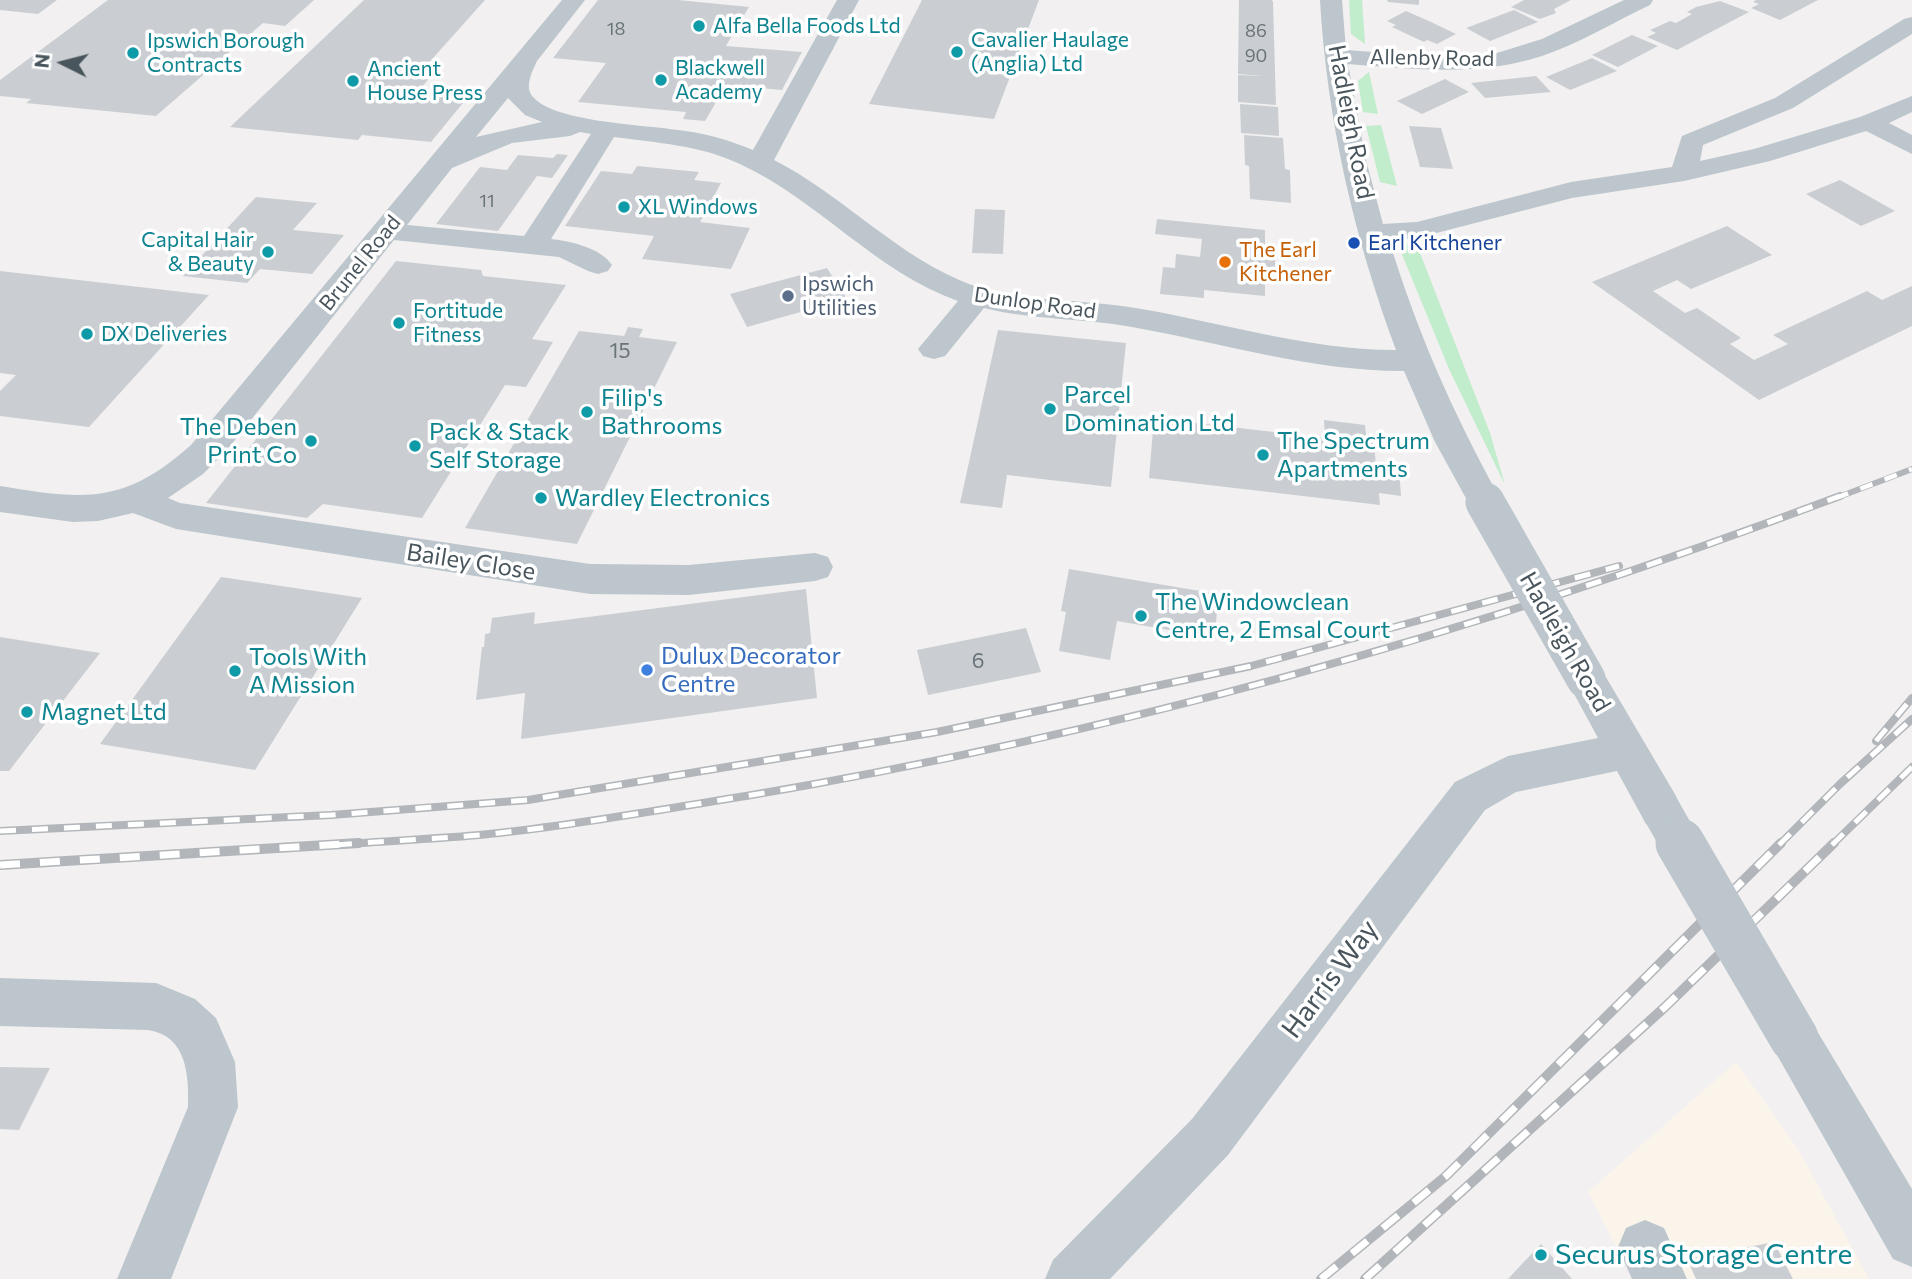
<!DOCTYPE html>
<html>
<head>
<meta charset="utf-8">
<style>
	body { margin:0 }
	#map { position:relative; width:1912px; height:1279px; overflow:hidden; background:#f2f0f0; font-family:Commissioner,sans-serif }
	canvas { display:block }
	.north { position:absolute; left:28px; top:28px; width:70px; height:70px; -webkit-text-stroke:5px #fff; paint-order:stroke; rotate:276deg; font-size:19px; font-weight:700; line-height:28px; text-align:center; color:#49555c }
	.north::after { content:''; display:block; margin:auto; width:24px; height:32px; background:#49555c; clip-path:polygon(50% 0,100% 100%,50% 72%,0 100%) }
</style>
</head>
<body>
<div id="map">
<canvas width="1912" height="1279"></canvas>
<div class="north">N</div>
</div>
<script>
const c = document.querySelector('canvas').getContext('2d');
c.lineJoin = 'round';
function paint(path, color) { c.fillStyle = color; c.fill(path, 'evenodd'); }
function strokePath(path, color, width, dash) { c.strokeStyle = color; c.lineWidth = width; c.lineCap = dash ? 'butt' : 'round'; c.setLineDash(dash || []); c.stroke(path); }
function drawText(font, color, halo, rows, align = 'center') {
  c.font = font + ' Commissioner,sans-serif'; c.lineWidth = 7; c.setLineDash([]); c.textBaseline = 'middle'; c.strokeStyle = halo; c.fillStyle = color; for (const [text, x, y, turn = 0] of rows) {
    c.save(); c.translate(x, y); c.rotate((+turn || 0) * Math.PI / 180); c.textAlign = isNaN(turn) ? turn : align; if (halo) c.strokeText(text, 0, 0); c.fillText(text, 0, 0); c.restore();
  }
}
const commercial = new Path2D(`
	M1736,1062L1798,1149L1869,1279H1633L1588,1192Z`);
const green = new Path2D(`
	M1349,0H1362L1365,44L1351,34Z
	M1369,72L1378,114L1363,112L1358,81Z
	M1381,125L1397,186L1380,182L1366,126Z
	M1415,240L1490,433L1505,485L1449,369L1399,247Z`);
const building = new Path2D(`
	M0,0H57L38,14L0,10Z
	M108,0H314L285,26L263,23L156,116L26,103L31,99L0,96V80Z
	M364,0H485L425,67L438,68L416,94L467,98L431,142L362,135L358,140L230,127Z
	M598,0H678L749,7L726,46L802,52L782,90L726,85L705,121L683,119L686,112L578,102L606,63L553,58Z
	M922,0H1039L994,119L869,104Z
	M1239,0H1272L1273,2L1276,105L1238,102V75L1265,76L1238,74Z
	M1387,0H1419V5L1388,2Z
	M1524,0H1571L1554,9L1556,13L1540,19L1511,7Z
	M1756,0H1818L1780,20L1751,8L1759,4L1753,2Z
	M1720,1L1749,12L1677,50L1647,37L1656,33L1650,30L1670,21L1676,23L1692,14L1687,12L1696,7Z
	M1514,10L1538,22L1490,41L1466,28Z
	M1406,11L1431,22L1456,34L1437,44L1427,40L1424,42L1392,27L1396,25L1387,21Z
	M1632,35L1658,46L1618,67L1592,55Z
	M1592,58L1617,71L1570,90L1546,77Z
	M1536,76L1551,92L1485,98L1471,83Z
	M1445,79L1469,92L1422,114L1397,101Z
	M1240,104L1278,107L1279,136L1241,133Z
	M1409,126L1441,128L1453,169L1420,167Z
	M1244,135L1283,138L1285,169L1290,170L1291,203L1250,199L1249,166L1245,165Z
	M557,154L568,155L552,178L537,176L498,231L436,224L480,167L507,170L518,155L553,158Z
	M637,166L699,172L694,180L721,183L700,222L750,228L731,269L642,259L654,236L565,226L601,171L632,174Z
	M1840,180L1895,211L1861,226L1806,194Z
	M256,197L317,203L293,230L344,235L312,274L260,269L247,283L183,276Z
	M975,209L1005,210L1003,254L972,253Z
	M1157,219L1265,230V254L1275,255V272L1265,271V296L1204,290V298L1160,294L1163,267L1175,268L1176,254L1200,257L1202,239L1155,234Z
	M1727,226L1772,255L1691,289L1677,280L1653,291L1685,313L1697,308L1741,338L1730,344L1754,360L1788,344L1773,335L1867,291L1882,300L1912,286V326L1759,400L1592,282Z
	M396,261L481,270L483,276L566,285L532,339L553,342L526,387L505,385L422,518L323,504L307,518L206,503Z
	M827,268L847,299L747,327L730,294Z
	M0,271L209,295L89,427L0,416V391L16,375L0,373Z
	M628,327L643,329L639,337L677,342L577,544L465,528L579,331L624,336Z
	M998,330L1126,343L1111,487L1007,475L1002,508L960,503Z
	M1154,418L1325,438L1324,420L1365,425L1367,442L1374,443L1376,467L1399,469L1401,496L1379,493L1380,505L1149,478Z
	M1069,569L1218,594L1215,638L1117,621L1110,660L1059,651L1066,612L1061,611Z
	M221,577L362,598L255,770L100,744Z
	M806,589L817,698L521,739L525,693L476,700L482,647H484L485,634L490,633L492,618L535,612L534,624Z
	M1026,628L1041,672L928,695L917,650Z
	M0,637L100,653L9,771H0Z
	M0,1067L50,1068L19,1130L0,1129Z
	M1774,1242L1793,1279H1696L1687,1259Z
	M1541,1244L1572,1279H1508L1521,1265Z`);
const minor = new Path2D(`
	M562,0H585L537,61C532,72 524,87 533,97C555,123 651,125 685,131C709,134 731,141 753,150L837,0H859L774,160C839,193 890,249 957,279C1010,303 1072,298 1129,307C1219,321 1304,350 1396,350C1354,237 1327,121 1320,0H1342L1346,50L1428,56L1497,53L1542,39L1624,0H1653L1650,5C1614,22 1580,43 1542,56C1478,77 1414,69 1348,64L1366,160L1383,224L1417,222L1571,182L1672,167L1682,136L1775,98L1904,19L1912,17V34L1793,108L1703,145L1700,161L1754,149L1860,117L1912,96V112L1889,123L1912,135V154L1866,131L1770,161L1684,181L1572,198L1417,238L1389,240C1418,335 1454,415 1502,502L1497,511L1485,515L1473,511L1435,442L1404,371C1310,371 1223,343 1132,327C1083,318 1032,320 984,308L945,356L934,359L923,356L918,349L958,301C876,272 818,200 740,164C700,145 657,143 614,137L551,239C570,241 601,248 612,265L608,271L598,274L588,271L559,257L394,240L227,450L203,474L168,498L180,503L590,564L689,565L815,553L828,557L833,567L828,577L815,581L689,595L590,594L176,529L133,513L98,521L73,522L0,512V486C84,500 124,505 191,445ZM508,98L525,115L542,122L476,137ZM580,132L591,134L524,236L407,225L452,168L512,143L570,136Z
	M1586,662L1600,667L1676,796L1682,810L1676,824L1661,830L1646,824L1617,771L1516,792L1485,810L1228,1155L1110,1279H1045L1053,1260L1192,1119L1455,782L1508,756L1598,738L1566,679L1572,667Z
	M0,978L156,983L195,999L216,1018L235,1062L238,1107L171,1279H117L188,1107C189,1075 187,1036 148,1030L0,1026Z
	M1794,1014L1811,1021L1912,1189V1267L1893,1259L1777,1055L1770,1038L1777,1021Z
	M1645,1220L1664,1228L1687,1279H1632L1618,1247L1626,1228Z`);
const railFar2 = new Path2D(`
	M1836,498L1912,469`);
const railFar1 = new Path2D(`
	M1876,741L1912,698
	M0,831L331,815L528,800L937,732L1251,666L1619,566
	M336,845C390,840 445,839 499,833C582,824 664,809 746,796C1121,733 1485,630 1840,496
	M1779,845L1840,784L1912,719
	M1832,845L1912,767`);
const rail = new Path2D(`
	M0,865L359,843
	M1321,1279L1446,1176L1781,843
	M1365,1279L1665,1007L1834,843`);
const minorBridgeFar1 = new Path2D(`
	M1485,502L1586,679
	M1661,810L1681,845`);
const minorBridge = new Path2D(`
	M1680,843L1794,1038`);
const markers = [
	[699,26,7,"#0f9aa8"],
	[957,52,7,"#0f9aa8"],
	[133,53,7,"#0f9aa8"],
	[661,80,7,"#0f9aa8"],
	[353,81,7,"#0f9aa8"],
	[624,207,7,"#0f9aa8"],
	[1354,243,7,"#1a4fb4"],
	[268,252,7,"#0f9aa8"],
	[1225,262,7,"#e8710a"],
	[788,296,7,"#5c6f8a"],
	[399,323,7,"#0f9aa8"],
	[87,334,7,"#0f9aa8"],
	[1050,409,7,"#0f9aa8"],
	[587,412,7,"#0f9aa8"],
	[311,441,7,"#0f9aa8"],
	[415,446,7,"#0f9aa8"],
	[1263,455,7,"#0f9aa8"],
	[541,498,7,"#0f9aa8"],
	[1141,616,7,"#0f9aa8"],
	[647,670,7,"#3f7fe0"],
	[235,671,7,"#0f9aa8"],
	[27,712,7,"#0f9aa8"],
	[1541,1255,7,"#0f9aa8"]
];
const farNumbernames = [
	["18",616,29],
	["86",1256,31],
	["90",1256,56],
	["11",487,201]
];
const farCulturenames = [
	["Alfa Bella Foods Ltd",713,26],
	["Cavalier Haulage",971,40],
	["(Anglia) Ltd",971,64],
	["Ipswich Borough",147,41],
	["Contracts",147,65],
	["Blackwell",675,68],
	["Academy",675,92],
	["Ancient",367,69],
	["House Press",367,93],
	["XL Windows",638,207],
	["Capital Hair",254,240,"right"],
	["& Beauty",254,264,"right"],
	["Fortitude",413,311],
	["Fitness",413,335],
	["DX Deliveries",101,334]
];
const farStreetnames = [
	["Allenby Road",1432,58,1],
	["Brunel Road",360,263,-51],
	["Dunlop Road",1035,303,8]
];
const farTransitnames = [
	["Earl Kitchener",1368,243]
];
const farFoodnames = [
	["The Earl",1239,250],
	["Kitchener",1239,274]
];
const farServicenames = [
	["Ipswich",802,284],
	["Utilities",802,308]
];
const numberNames = [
	["15",620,351],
	["6",978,661]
];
const streetNames = [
	["Hadleigh Road",1351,122,79],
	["Bailey Close",471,562,9],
	["Hadleigh Road",1565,642,60]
];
const cultureNames = [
	["Parcel",1064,395],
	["Domination Ltd",1064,423],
	["Filip's",601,398],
	["Bathrooms",601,426],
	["The Deben",297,427,"right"],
	["Print Co",297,455,"right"],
	["Pack & Stack",429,432],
	["Self Storage",429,460],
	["The Spectrum",1277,441],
	["Apartments",1277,469],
	["Wardley Electronics",555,498],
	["The Windowclean",1155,602],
	["Centre, 2 Emsal Court",1155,630],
	["Tools With",249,657],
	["A Mission",249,685],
	["Magnet Ltd",41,712]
];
const shopNames = [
	["Dulux Decorator",661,656],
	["Centre",661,684]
];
const nearStreetnames = [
	["Harris Way",1330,979,-53]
];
const nearCulturenames = [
	["Securus Storage Centre",1555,1255]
];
paint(commercial, '#fbf4eb');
paint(green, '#c1edcc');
paint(building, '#caced2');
paint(minor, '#bcc6cc');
strokePath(railFar2, '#b2b6ba', 6);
strokePath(railFar1, '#b2b6ba', 8);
strokePath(rail, '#b2b6ba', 10);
strokePath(railFar2, '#fff', 4.5, [13]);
strokePath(railFar1, '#fff', 5, [16]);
strokePath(rail, '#fff', 7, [20]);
strokePath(minorBridgeFar1, '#bcc6cc', 39);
strokePath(minorBridge, '#bcc6cc', 49);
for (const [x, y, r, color] of markers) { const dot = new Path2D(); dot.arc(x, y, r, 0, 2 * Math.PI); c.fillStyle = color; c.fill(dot); strokePath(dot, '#fff', 2.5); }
drawText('18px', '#69737a', null, farNumbernames);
drawText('21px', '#0d838f', '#fff', farCulturenames, 'left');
drawText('21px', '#49555c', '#fff', farStreetnames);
drawText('21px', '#164399', '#fff', farTransitnames, 'left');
drawText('21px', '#c56008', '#fff', farFoodnames, 'left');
drawText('21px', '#4e5e75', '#fff', farServicenames, 'left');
drawText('21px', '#69737a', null, numberNames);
drawText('24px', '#49555c', '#fff', streetNames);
drawText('24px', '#0d838f', '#fff', cultureNames, 'left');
drawText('24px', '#366cbe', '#fff', shopNames, 'left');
drawText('28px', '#49555c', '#fff', nearStreetnames);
drawText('28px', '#0d838f', '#fff', nearCulturenames, 'left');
</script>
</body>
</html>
